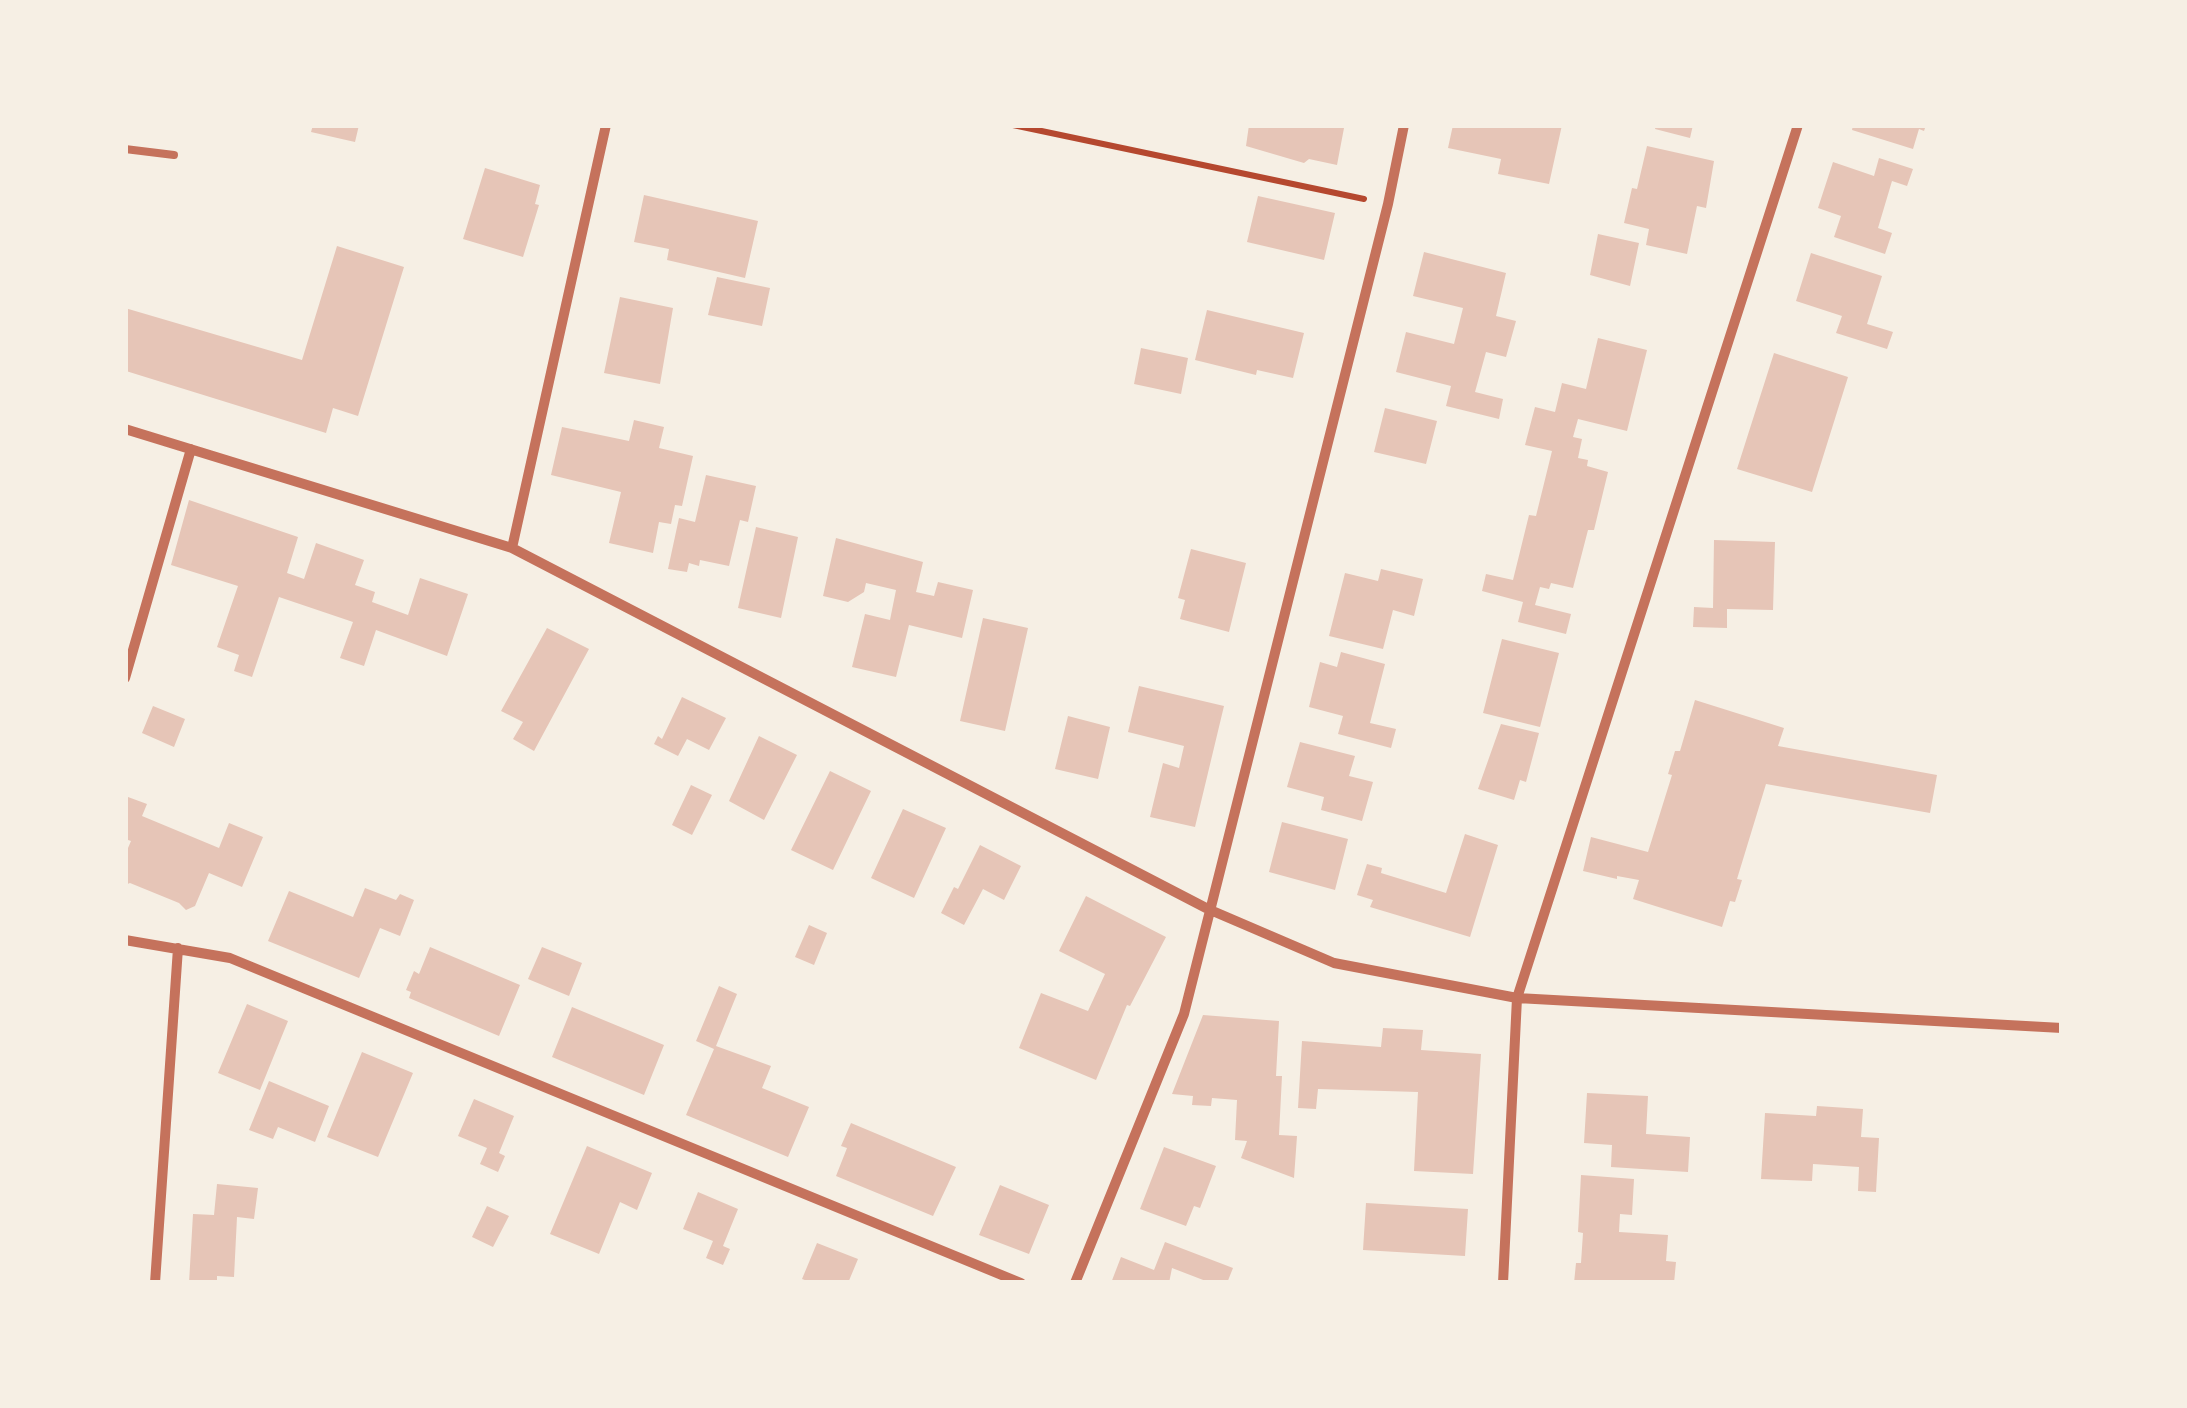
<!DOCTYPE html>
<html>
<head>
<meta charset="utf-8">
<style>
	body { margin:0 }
	#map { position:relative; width:2187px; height:1408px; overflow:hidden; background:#f6efe4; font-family:"Titillium Web",sans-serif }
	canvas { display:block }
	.frame { position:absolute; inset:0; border:128px solid #f6efe4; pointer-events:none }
</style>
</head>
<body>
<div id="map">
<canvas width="2187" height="1408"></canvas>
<div class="frame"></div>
</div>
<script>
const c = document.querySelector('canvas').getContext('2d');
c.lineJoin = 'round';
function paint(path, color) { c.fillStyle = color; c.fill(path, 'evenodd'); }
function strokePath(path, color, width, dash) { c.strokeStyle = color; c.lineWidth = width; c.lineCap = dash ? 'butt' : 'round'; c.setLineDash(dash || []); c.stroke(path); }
const building = new Path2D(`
	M313,125H359L355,142L311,132Z
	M1249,125L1344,128L1337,165L1309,159L1304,163L1246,146Z
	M1453,125H1562L1549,184L1498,174L1501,159L1448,148Z
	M1656,125H1693L1690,138L1655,129Z
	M1853,125H1926L1924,131L1919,129L1913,149L1852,130Z
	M1647,146L1714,161L1706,208L1697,206L1687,254L1646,245L1649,229L1624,223L1632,188L1637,189Z
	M1879,158L1913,169L1907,186L1892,181L1878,228L1892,233L1885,254L1834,237L1841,216L1818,208L1833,162L1874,176Z
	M485,168L540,185L535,204L539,205L523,257L463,239Z
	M644,195L758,221L745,278L667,260L669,249L634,242Z
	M1258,196L1335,213L1324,260L1247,242Z
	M1598,234L1639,243L1630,286L1590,275Z
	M337,246L404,267L358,416L333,408L326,433L126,371L125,308L302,360Z
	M1424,252L1506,273L1496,316L1516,321L1506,357L1486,352L1475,392L1503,399L1499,419L1446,406L1451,386L1396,372L1406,332L1454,344L1463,308L1413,296Z
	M1811,253L1882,276L1867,324L1893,332L1887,349L1836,333L1842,316L1796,301Z
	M717,277L770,288L762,326L708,315Z
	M620,297L673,308L660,384L604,373Z
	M1207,310L1304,333L1293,378L1257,370L1256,375L1195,360Z
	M1598,338L1647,350L1627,431L1578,419L1573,437L1582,439L1578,458L1588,460L1587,466L1608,472L1594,530H1588L1573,588L1551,583L1549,589L1540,587L1535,605L1571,614L1566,634L1518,622L1523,602L1482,591L1486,574L1513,580L1529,515L1536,516L1552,451L1525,445L1535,407L1555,412L1562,383L1586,389Z
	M1141,348L1188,358L1181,394L1134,384Z
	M1774,353L1848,377L1812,492L1737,469Z
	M1385,408L1437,421L1426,464L1374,452Z
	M634,420L664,427L659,448L693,456L682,506L675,505L671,524L659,522L653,553L609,543L621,492L551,475L562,427L629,441Z
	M706,475L756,486L748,522L740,520L729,566L700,560L699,566L689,563L687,572L668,569L679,518L695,522Z
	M189,500L298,537L287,573L304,579L316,543L364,560L355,585L375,592L372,602L408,615L420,578L468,594L447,656L376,630L364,666L340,658L353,622L279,597L252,677L234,671L239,655L217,647L238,586L171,565Z
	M756,527L798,537L781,618L738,608Z
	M836,538L923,562L916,592L934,596L938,582L973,590L962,638L909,625L896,677L852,667L865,614L890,620L896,590L866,583L864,592L848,602L823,596Z
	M1714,540L1775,542L1773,610L1727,609V628L1693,627L1694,607L1713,608Z
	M1191,549L1246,563L1229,632L1180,619L1185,600L1178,598Z
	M1381,569L1423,579L1414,616L1393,610L1383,649L1329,636L1345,573L1378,581Z
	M983,618L1028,628L1005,731L960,721Z
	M547,628L589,649L534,751L513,739L523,722L501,711Z
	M1502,639L1559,653L1540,727L1483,713Z
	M1341,652L1385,664L1370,723L1396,729L1391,748L1338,734L1343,716L1309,707L1320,662L1337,667Z
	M1139,686L1224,706L1195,827L1150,817L1163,763L1179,768L1184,746L1128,732Z
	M682,697L726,718L709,750L687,739L678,756L654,744L658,736L662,739Z
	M1695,700L1784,728L1778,746L1937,775L1930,813L1766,784L1737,879L1742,880L1735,902L1730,901L1722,927L1633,899L1639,880L1617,876V879L1583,871L1591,837L1648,852L1672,775L1668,774L1675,751H1680Z
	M153,706L185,719L174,747L142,733Z
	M1068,716L1110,727L1098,779L1055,769Z
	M1501,724L1539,733L1526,782L1520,780L1514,800L1478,789Z
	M759,736L797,755L764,820L729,801Z
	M1300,742L1355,756L1349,776L1373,782L1362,821L1321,810L1324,797L1287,787Z
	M830,771L871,791L833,870L791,850Z
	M691,785L712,795L692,835L672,825Z
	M128,797L147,804L142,816L219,848L229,823L263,837L242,887L209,873L195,906L186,910L179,903L130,883L125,885V855L131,841L125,839V805Z
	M903,809L946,828L914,898L871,878Z
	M1282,822L1348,839L1335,890L1269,872Z
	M1465,834L1498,845L1470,937L1370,907L1373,900L1357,895L1367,864L1382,868L1381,873L1446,893Z
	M980,845L1021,866L1004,900L983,889L964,925L941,913L954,887L958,889Z
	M365,888L396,900L400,894L414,900L400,936L380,928L359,978L268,941L289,891L353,917Z
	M1086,896L1166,937L1130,1006L1127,1005L1096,1080L1019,1048L1041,993L1088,1011L1105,974L1059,951Z
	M809,925L827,933L814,965L795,957Z
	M430,947L520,985L499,1036L409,998L411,992L406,990L414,971L419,974Z
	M542,947L582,963L569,996L528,979Z
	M719,986L737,994L716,1046L771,1066L762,1088L809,1107L788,1157L686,1115L714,1049L696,1041Z
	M247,1004L288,1021L260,1090L218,1073Z
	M572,1007L664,1045L644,1095L552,1057Z
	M1203,1015L1279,1021L1276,1076H1282L1279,1135L1297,1136L1294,1178L1241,1158L1247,1141L1235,1140L1237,1100L1212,1098L1211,1106L1192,1105L1193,1096L1172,1094Z
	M1383,1028L1423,1030L1421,1050L1481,1054L1473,1174L1414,1171L1418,1092L1318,1089L1316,1109L1298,1108L1302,1041L1381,1047Z
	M362,1052L413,1073L378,1157L327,1137Z
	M269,1081L329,1106L315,1142L278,1127L273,1139L249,1130Z
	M1587,1093L1648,1096L1646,1134L1690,1137L1688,1172L1611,1167L1612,1145L1584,1143Z
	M474,1099L514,1116L499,1153L505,1156L498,1172L480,1164L487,1148L458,1136Z
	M1817,1106L1863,1109L1861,1137L1879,1138L1876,1192L1858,1191L1859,1167L1813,1164L1812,1181L1761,1179L1765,1113L1816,1116Z
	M851,1123L956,1167L933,1216L836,1176L847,1148L841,1146Z
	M587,1146L652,1173L637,1210L620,1202L599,1254L550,1234Z
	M1164,1147L1216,1166L1200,1208L1194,1206L1186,1226L1140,1209Z
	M1581,1175L1634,1179L1632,1215L1620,1214L1619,1232L1668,1235L1666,1261L1676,1262L1674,1283H1574L1576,1263H1581L1583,1233L1578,1232Z
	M217,1184L258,1188L254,1219L237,1217L234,1277L217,1276V1283H189L193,1214L214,1215Z
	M1000,1185L1049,1205L1029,1254L979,1235Z
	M698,1192L738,1209L723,1246L730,1249L723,1265L706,1258L713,1241L683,1229Z
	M1366,1203L1468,1209L1465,1256L1363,1250Z
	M487,1206L509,1216L493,1247L472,1237Z
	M1165,1242L1233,1268L1227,1283H1211L1172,1268L1169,1283H1111L1121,1257L1154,1270Z
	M817,1243L858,1259L848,1283H813L802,1279Z`);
const path = new Path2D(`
	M1013,125L1364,199`);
const service = new Path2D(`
	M125,149L174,155`);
const minor = new Path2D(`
	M125,429L512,548L1208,909L1334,963L1517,998L2062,1028
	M512,548L606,125
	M125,678L191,449
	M125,940L230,958L1021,1283
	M155,1283L178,948
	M1075,1283L1184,1014L1388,204L1404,125
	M1503,1283L1517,998L1798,125`);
paint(building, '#e6c5b7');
strokePath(path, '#b5482f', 6);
strokePath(service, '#c5725c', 8);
strokePath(minor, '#c5725c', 10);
</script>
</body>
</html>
